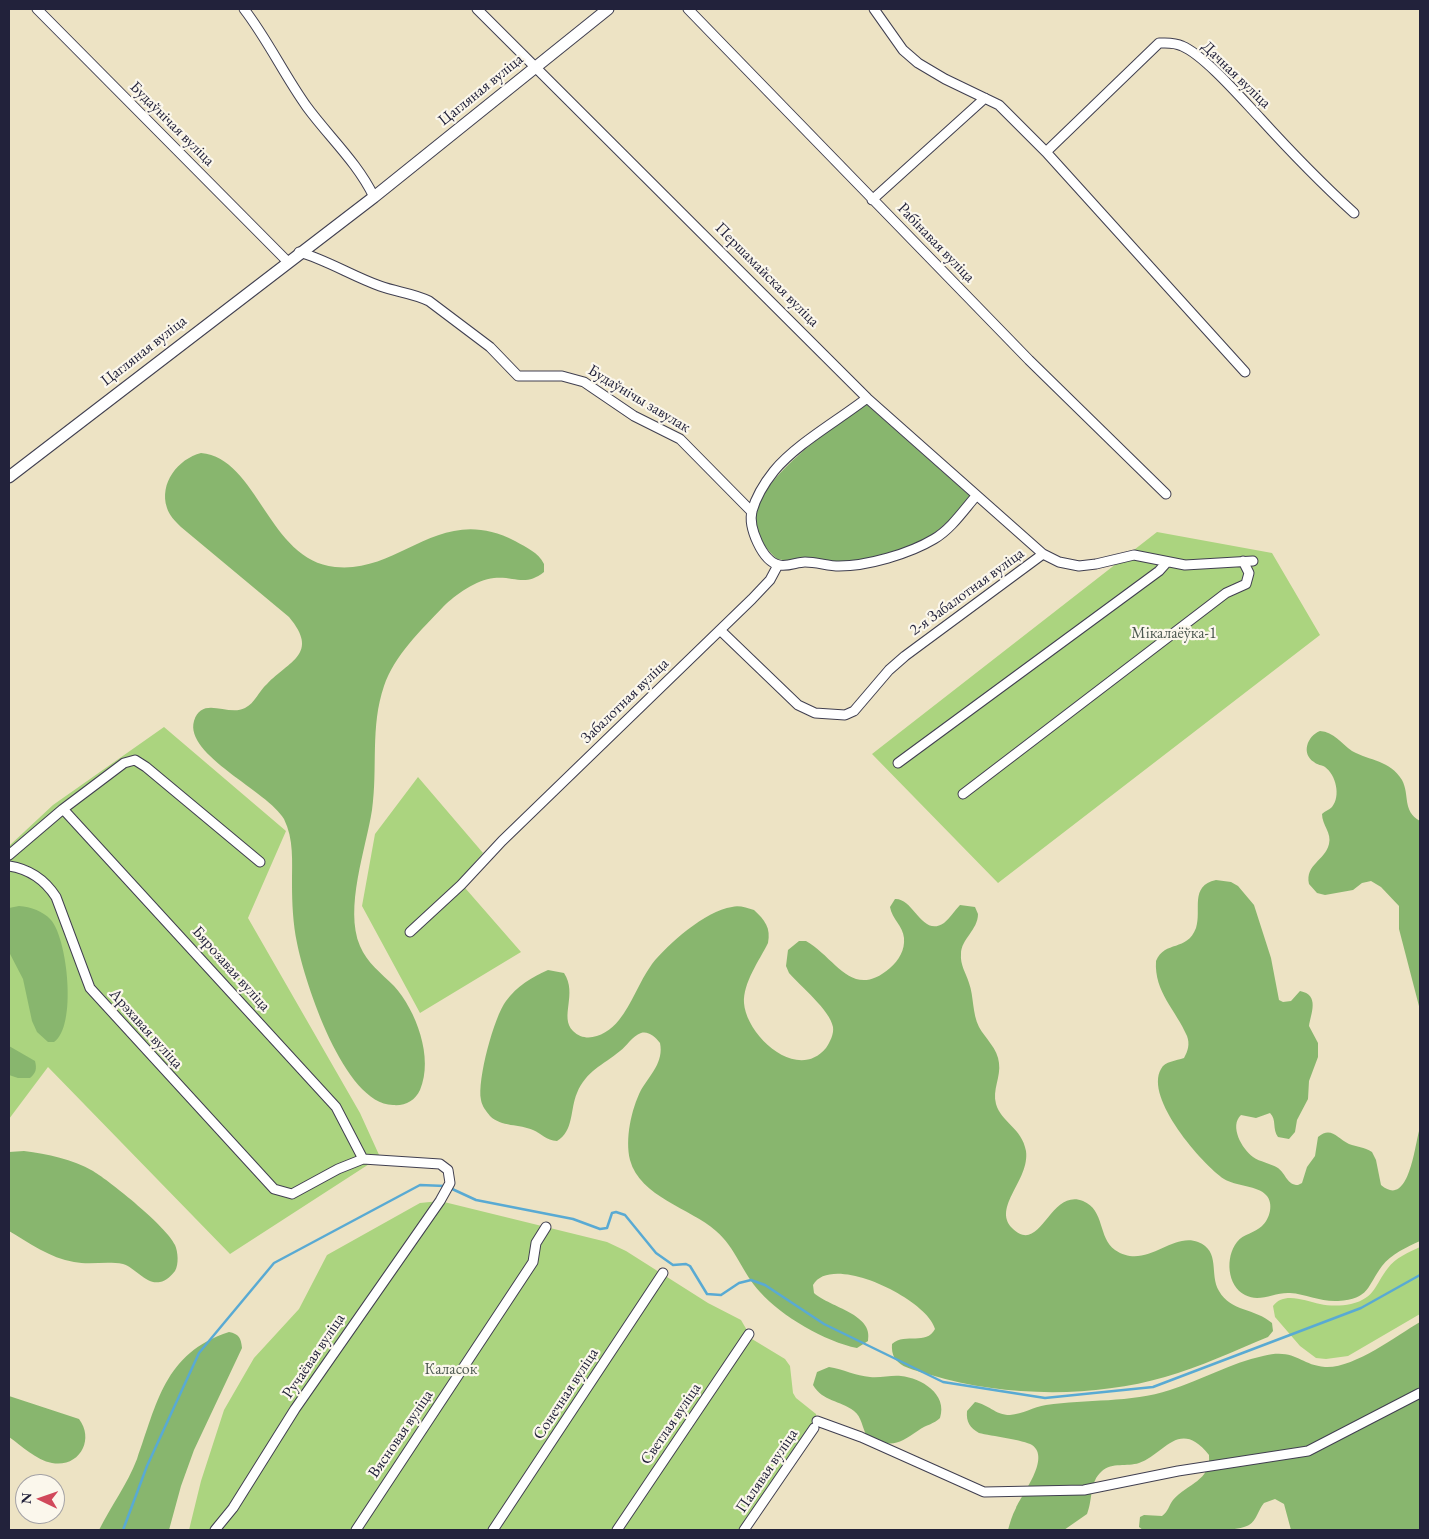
<!DOCTYPE html>
<html>
<head>
<meta charset="utf-8">
<style>
	body { margin:0 }
	#map { position:relative; width:1429px; height:1539px; overflow:hidden; background:#ede3c4; font-family:"EB Garamond",serif }
	canvas { display:block }
	.frame { position:absolute; inset:0; border:10px solid #22223b; pointer-events:none }
	.north { position:absolute; left:15px; top:1474px; width:50px; height:50px; box-sizing:border-box; background:#fbf7ec; border:1px solid #a4a2a5; border-radius:50%; rotate:273deg; font-size:14px; font-weight:700; line-height:20px; text-align:center; color:#22223b }
	.north::after { content:''; display:block; margin:auto; width:18px; height:22px; background:#d1495b; clip-path:polygon(50% 0,100% 100%,50% 72%,0 100%) }
</style>
</head>
<body>
<div id="map">
<canvas width="1429" height="1539"></canvas>
<div class="frame"></div>
<div class="north">N</div>
</div>
<script>
const c = document.querySelector('canvas').getContext('2d');
c.lineJoin = 'round';
function paint(path, color) { c.fillStyle = color; c.fill(path, 'evenodd'); }
function strokePath(path, color, width, dash) { c.strokeStyle = color; c.lineWidth = width; c.lineCap = dash ? 'butt' : 'round'; c.setLineDash(dash || []); c.stroke(path); }
function drawText(font, color, halo, rows, align = 'center') {
  c.font = font + ' "EB Garamond",serif'; c.lineWidth = 4.5; c.setLineDash([]); c.textBaseline = 'middle'; c.strokeStyle = halo; c.fillStyle = color; for (const [text, x, y, turn = 0] of rows) {
    c.save(); c.translate(x, y); c.rotate((+turn || 0) * Math.PI / 180); c.textAlign = isNaN(turn) ? turn : align; if (halo) c.strokeText(text, 0, 0); c.fillText(text, 0, 0); c.restore();
  }
}
const green = new Path2D(`
	M1157,532L1272,553L1320,635L998,883L872,754Z
	M164,727L286,831L248,918L360,1113L380,1157L230,1254L48,1067L9,1119V846L53,805Z
	M418,777L483,853L459,881L521,952L420,1013L362,906L375,834Z
	M440,1201L607,1242L626,1251L708,1303L741,1320L752,1339L785,1359L790,1366L793,1393L796,1398L816,1414L817,1421L748,1530H189L201,1481L224,1410L254,1358L299,1309L327,1255L420,1203Z
	M1420,1247V1314L1348,1356L1326,1359L1316,1358L1300,1346L1275,1317L1273,1306C1284,1291 1305,1301 1320,1304C1329,1306 1341,1306 1351,1304C1376,1298 1375,1284 1388,1268C1395,1258 1409,1252 1420,1247Z`);
const forest = new Path2D(`
	M865,403L971,497C961,509 950,520 938,530C899,562 825,568 777,559C767,550 757,538 755,524C751,481 835,427 865,403Z
	M201,453C258,458 268,560 335,567C402,574 439,502 515,541C527,548 538,552 544,564V572C525,587 515,576 494,578C476,580 456,594 443,607C422,629 394,656 384,686C370,727 378,768 372,810C366,849 344,908 360,946C367,963 381,973 394,986C416,1010 434,1058 420,1090C415,1101 405,1106 393,1105C344,1104 305,983 297,943C293,924 292,903 292,884C292,862 294,839 284,819C268,791 184,755 194,721C202,695 228,717 245,708C255,703 259,691 267,684C289,661 320,654 289,617L181,527C175,521 169,515 167,508C159,483 178,459 201,453Z
	M1320,731C1334,732 1341,743 1352,751C1370,761 1390,760 1402,780C1410,795 1402,811 1420,821V1010L1399,929V906L1381,887L1371,881L1362,883L1353,890L1325,895L1317,893L1309,884C1305,864 1325,861 1329,844C1332,833 1322,825 1322,814C1325,811 1329,810 1332,807C1341,796 1336,775 1325,767C1322,765 1317,765 1314,762C1301,754 1307,736 1320,731Z
	M1216,880L1231,882L1238,886L1254,905L1271,958L1279,1000L1283,1002L1291,1001L1300,991C1320,995 1311,1013 1309,1026L1318,1043V1057L1309,1081L1308,1099L1297,1120L1295,1132L1289,1139L1278,1137C1272,1129 1277,1120 1270,1113L1256,1118L1241,1115C1229,1126 1242,1149 1253,1157C1260,1162 1270,1163 1278,1168C1286,1174 1287,1185 1298,1185L1302,1183L1307,1167L1315,1156L1318,1137C1331,1126 1337,1138 1349,1144C1357,1147 1364,1147 1372,1152L1376,1160L1381,1185C1410,1210 1415,1141 1420,1128V1241C1407,1247 1391,1254 1382,1266C1367,1286 1370,1299 1338,1301C1321,1302 1306,1294 1290,1293C1274,1292 1260,1303 1245,1295C1227,1286 1225,1257 1237,1242C1243,1234 1255,1233 1262,1226C1270,1219 1274,1203 1266,1195C1259,1186 1235,1186 1224,1179C1202,1164 1144,1098 1161,1069C1165,1061 1176,1061 1184,1058C1188,1051 1190,1044 1187,1036C1176,1010 1154,992 1156,961C1165,940 1187,952 1196,928C1202,910 1189,886 1216,880Z
	M895,899C914,898 922,938 944,923C950,918 954,911 960,905L975,907L978,914C978,930 961,939 961,954C960,965 966,973 969,983C974,997 972,1013 979,1027C985,1038 998,1049 999,1063C1001,1077 992,1090 996,1104C1001,1122 1022,1128 1026,1151C1030,1180 992,1207 1012,1228C1041,1257 1049,1188 1083,1201C1105,1210 1098,1238 1115,1250C1146,1271 1171,1232 1198,1242C1221,1251 1209,1274 1219,1291C1231,1312 1255,1308 1272,1323L1273,1331L1268,1337C1234,1351 1200,1367 1165,1377C1093,1398 1003,1397 931,1375C912,1369 890,1367 892,1344C906,1332 926,1346 935,1329C928,1300 832,1252 813,1285L814,1293C831,1308 874,1314 868,1341L857,1348C826,1342 781,1316 760,1292C742,1273 736,1248 716,1231C690,1208 640,1197 630,1160C625,1139 631,1110 641,1090C650,1075 664,1062 660,1043C655,1037 649,1031 641,1033C632,1036 627,1046 620,1051C603,1065 586,1071 577,1093C570,1109 574,1131 557,1141C546,1140 542,1134 533,1130C520,1124 501,1127 490,1116C486,1111 482,1106 481,1100C477,1080 494,1017 506,1001C517,986 532,977 548,970L564,973C578,994 559,1017 573,1031C587,1045 608,1034 619,1020C632,1004 639,982 652,964C668,944 705,911 732,907C739,905 747,908 754,910C765,920 771,928 768,943C759,961 743,983 744,1003C746,1035 797,1083 826,1048C830,1042 834,1034 833,1027C830,1010 800,986 789,973L786,966L788,950L799,941H806C836,958 852,1001 890,968C899,960 905,950 904,938C903,926 892,919 890,907Z
	M19,906C31,907 43,911 51,920C68,940 77,1027 54,1042H48L37,1032L32,1021L23,979L9,952V908Z
	M9,1046L35,1061C37,1069 36,1073 30,1078H18L9,1075Z
	M24,1151C48,1154 72,1159 93,1171C111,1182 167,1227 175,1245C178,1252 179,1264 175,1271C172,1275 166,1281 160,1282C146,1285 136,1268 123,1264C107,1261 90,1265 74,1262C50,1258 29,1243 9,1231V1152Z
	M1420,1322V1530H1291L1284,1504L1275,1499L1264,1503C1258,1510 1257,1520 1249,1525C1235,1534 1162,1530 1143,1530L1139,1527L1140,1517L1144,1515L1162,1516C1168,1512 1169,1505 1173,1500C1188,1483 1211,1481 1209,1455C1179,1417 1163,1456 1139,1463C1127,1467 1112,1462 1102,1471C1089,1482 1093,1500 1087,1514L1064,1530H1008C1010,1523 1012,1515 1016,1508C1022,1494 1051,1458 1032,1445C1024,1440 991,1436 979,1433C970,1428 966,1422 967,1411L975,1402C988,1404 995,1415 1010,1415C1023,1414 1033,1407 1046,1405C1087,1399 1130,1403 1170,1390C1201,1380 1231,1363 1263,1356C1296,1348 1299,1365 1325,1367C1353,1369 1396,1336 1420,1322Z
	M229,1332C239,1334 241,1338 242,1348L194,1450L181,1486L169,1530H99C111,1506 127,1485 137,1459C157,1404 164,1353 229,1332Z
	M829,1367C843,1369 856,1376 870,1377C881,1378 891,1375 901,1376C921,1378 948,1394 940,1418C934,1424 926,1425 919,1430C898,1444 892,1449 867,1436C862,1428 862,1417 854,1411C840,1400 823,1402 813,1385L817,1372Z
	M9,1396L79,1419C95,1440 79,1468 52,1463C36,1460 22,1446 9,1437Z`);
const stream = new Path2D(`
	M450,1188L476,1200L573,1219L600,1229L607,1228L612,1213L616,1212L625,1215L656,1253L673,1265L686,1264L690,1266L707,1294L721,1295L739,1283L751,1280L765,1285L824,1324L943,1382L1045,1398L1153,1387L1361,1308L1420,1275
	M123,1530L147,1466L199,1353L274,1263L420,1185L445,1186`);
const minor = new Path2D(`
	M37,9L287,261
	M244,9C268,40 284,75 307,107C329,137 357,162 374,197
	M477,9L867,398L1043,554L1059,562L1079,566L1096,564L1134,555L1185,565L1253,561
	M688,9L1029,360L1166,494
	M874,9L903,50L918,63L945,79L999,105L1046,152L1245,372
	M1046,152L1159,43C1167,43 1174,42 1182,46C1204,55 1242,99 1260,118C1290,151 1321,183 1354,213
	M872,200L985,98
	M299,252C327,260 352,276 380,286C396,292 413,293 429,301L490,347L518,376H562L584,382L634,416L680,439L752,512
	M867,398C839,420 796,444 774,471C766,481 756,497 752,511C748,527 762,561 779,565C788,567 797,562 805,562C817,562 828,566 839,566C867,566 909,554 934,539C951,529 963,511 976,496
	M720,630L798,705L815,713L845,715L854,711L889,670L905,656L1043,554
	M898,763L1159,571L1167,562
	M963,794L1226,593L1246,584L1249,573L1243,561
	M63,809L336,1107L363,1159
	M9,855L63,809L124,763L135,760L146,767L260,862
	M9,866C29,869 45,880 56,897L90,988L274,1189L292,1194L338,1169L363,1159L440,1164L448,1170L450,1183L440,1201L295,1409L233,1508L215,1530
	M410,932L461,885L502,841L752,599L770,580L778,565
	M817,1421L861,1437L984,1492L1084,1490L1178,1471L1308,1451L1420,1393
	M356,1530L533,1262L536,1243L546,1227
	M493,1530L663,1273
	M617,1530L749,1334
	M744,1530L814,1428`);
const tertiary = new Path2D(`
	M9,477L374,197L608,9`);
const streetNames = [
	["Дачная вуліца",1236,75,44],
	["Цагляная вуліца",481,90,-39],
	["Будаўнічая вуліца",172,124,45],
	["Рабінавая вуліца",936,243,46],
	["Першамайская вуліца",767,275,45],
	["Цагляная вуліца",144,351,-38],
	["Будаўнічы завулак",639,399,31],
	["2-я Забалотная вуліца",967,592,-36],
	["Забалотная вуліца",625,701,-44],
	["Бярозавая вуліца",231,969,48],
	["Арэхавая вуліца",146,1029,48],
	["Ручаёвая вуліца",314,1356,-56],
	["Сонечная вуліца",566,1394,-57],
	["Светлая вуліца",671,1424,-56],
	["Вясновая вуліца",401,1434,-56],
	["Палявая вуліца",767,1471,-56]
];
const parkNames = [
	["Мікалаёўка-1",1174,634],
	["Каласок",451,1370]
];
paint(green, '#abd47f');
paint(forest, '#88b66e');
strokePath(stream, '#59aad3', 2.5);
strokePath(minor, '#403f50', 11);
strokePath(tertiary, '#403f50', 13);
strokePath(minor, '#fff', 9);
strokePath(tertiary, '#fff', 11);
drawText('16px', '#22223b', '#fbf7ec', streetNames);
drawText('16px', '#4b574f', '#fbf7ec', parkNames);
</script>
</body>
</html>
